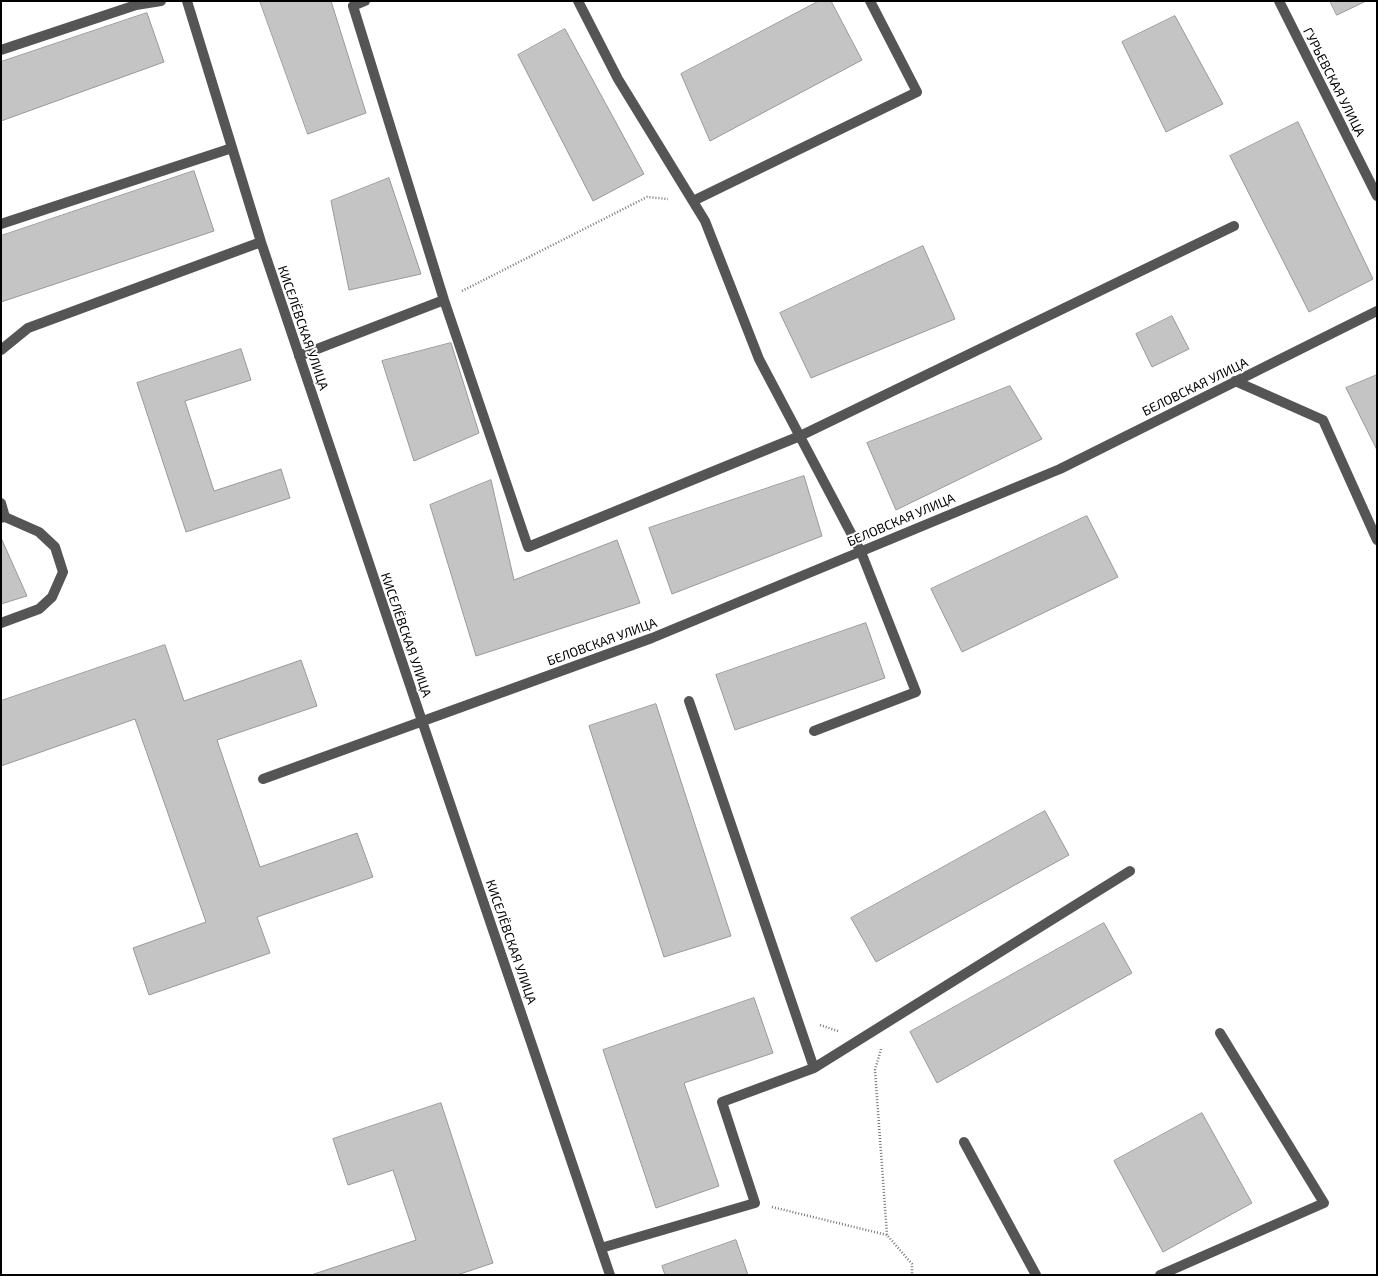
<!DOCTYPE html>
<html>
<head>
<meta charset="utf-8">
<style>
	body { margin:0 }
	#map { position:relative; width:1378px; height:1276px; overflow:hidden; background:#fff; font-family:"Exo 2",sans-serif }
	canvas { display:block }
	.frame { position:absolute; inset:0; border:2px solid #000; pointer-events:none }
</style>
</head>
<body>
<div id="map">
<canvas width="1378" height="1276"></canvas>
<div class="frame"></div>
</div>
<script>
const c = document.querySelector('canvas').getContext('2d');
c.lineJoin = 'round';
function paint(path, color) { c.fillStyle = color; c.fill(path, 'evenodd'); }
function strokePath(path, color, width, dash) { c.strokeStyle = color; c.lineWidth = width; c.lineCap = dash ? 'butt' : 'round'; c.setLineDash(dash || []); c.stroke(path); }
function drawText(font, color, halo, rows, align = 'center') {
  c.font = font + ' "Exo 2",sans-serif'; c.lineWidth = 4; c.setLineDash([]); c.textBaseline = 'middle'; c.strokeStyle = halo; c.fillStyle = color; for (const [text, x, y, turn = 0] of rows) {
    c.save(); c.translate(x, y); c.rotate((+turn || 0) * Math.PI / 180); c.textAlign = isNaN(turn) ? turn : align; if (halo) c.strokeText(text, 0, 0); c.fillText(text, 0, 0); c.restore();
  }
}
const building = new Path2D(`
	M260,1H331L366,113L308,134Z
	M819,1H831L862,60L710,141L681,74Z
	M1330,1H1366L1337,15Z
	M147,13L164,62L1,121V62Z
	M1175,16L1223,104L1166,132L1122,42Z
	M565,29L644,174L593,201L518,55Z
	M1298,122L1373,279L1309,312L1230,156Z
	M194,171L214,231L1,302V236Z
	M389,178L421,274L349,290L331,201Z
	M923,246L955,319L811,378L780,313Z
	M1172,316L1189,349L1152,367L1136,334Z
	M451,343L479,433L414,461L382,361Z
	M241,349L251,380L185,401L214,491L281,469L290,498L186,532L137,383Z
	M1377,375V450L1346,388Z
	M1010,386L1042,439L896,510L867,443Z
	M804,476L822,536L672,594L649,528Z
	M491,480L514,580L617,540L640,603L476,656L430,505Z
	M1087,516L1118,577L962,652L931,589Z
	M2,540L27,596L1,604V541Z
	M866,623L885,678L735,730L716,675Z
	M165,645L184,701L301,660L317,706L217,740L260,867L357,833L373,877L257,917L270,953L149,995L133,948L206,922L135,719L1,766V701Z
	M656,704L731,936L664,957L589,726Z
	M1045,811L1069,855L876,962L851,918Z
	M1104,923L1132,973L937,1083L910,1032Z
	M754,998L773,1053L684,1083L719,1186L656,1208L603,1050Z
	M441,1103L493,1263L457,1275H311L416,1240L393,1170L348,1185L333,1139Z
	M1202,1113L1252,1203L1163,1252L1114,1161Z
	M736,1240L748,1275H665L662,1266Z`);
const path = new Path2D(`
	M462,291L647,197L668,199
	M820,1025L838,1031
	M881,1049L875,1070L887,1235
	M772,1207L887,1235L912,1264V1275`);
const minor = new Path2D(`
	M187,1L261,242L422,721L610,1275
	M365,1L353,6L444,300L528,547L800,436L1234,226
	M578,1L618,79L705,221L759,359L861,552L916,692L814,731
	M1279,1L1377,196
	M1,50L136,5L161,1
	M693,201L917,92L870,1
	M1,224L232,148
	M1,350L28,328L261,242
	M299,356L444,300
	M1235,381L1323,420L1377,540
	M1,503L5,517L1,518
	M1,623L39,609L52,597L63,572L55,547L39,532L5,517
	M263,779L652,638L1060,469L1377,311
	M814,1068L1130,871
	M964,1142L1036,1275
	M601,1248L755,1203L722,1102L814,1068L689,701
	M1160,1275L1324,1203L1220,1033`);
const streetNames = [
	["ГУРЬЕВСКАЯ УЛИЦА",1334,82,63],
	["КИСЕЛЁВСКАЯ УЛИЦА",303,328,71],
	["БЕЛОВСКАЯ УЛИЦА",1195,387,-26],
	["БЕЛОВСКАЯ УЛИЦА",901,520,-23],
	["КИСЕЛЁВСКАЯ УЛИЦА",406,635,71],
	["БЕЛОВСКАЯ УЛИЦА",602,642,-20],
	["КИСЕЛЁВСКАЯ УЛИЦА",511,942,71]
];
paint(building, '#c4c4c4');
strokePath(building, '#999', 1);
strokePath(path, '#777', 2.5, [1, 2]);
strokePath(minor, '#555', 10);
drawText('13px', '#000', '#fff', streetNames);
</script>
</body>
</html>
